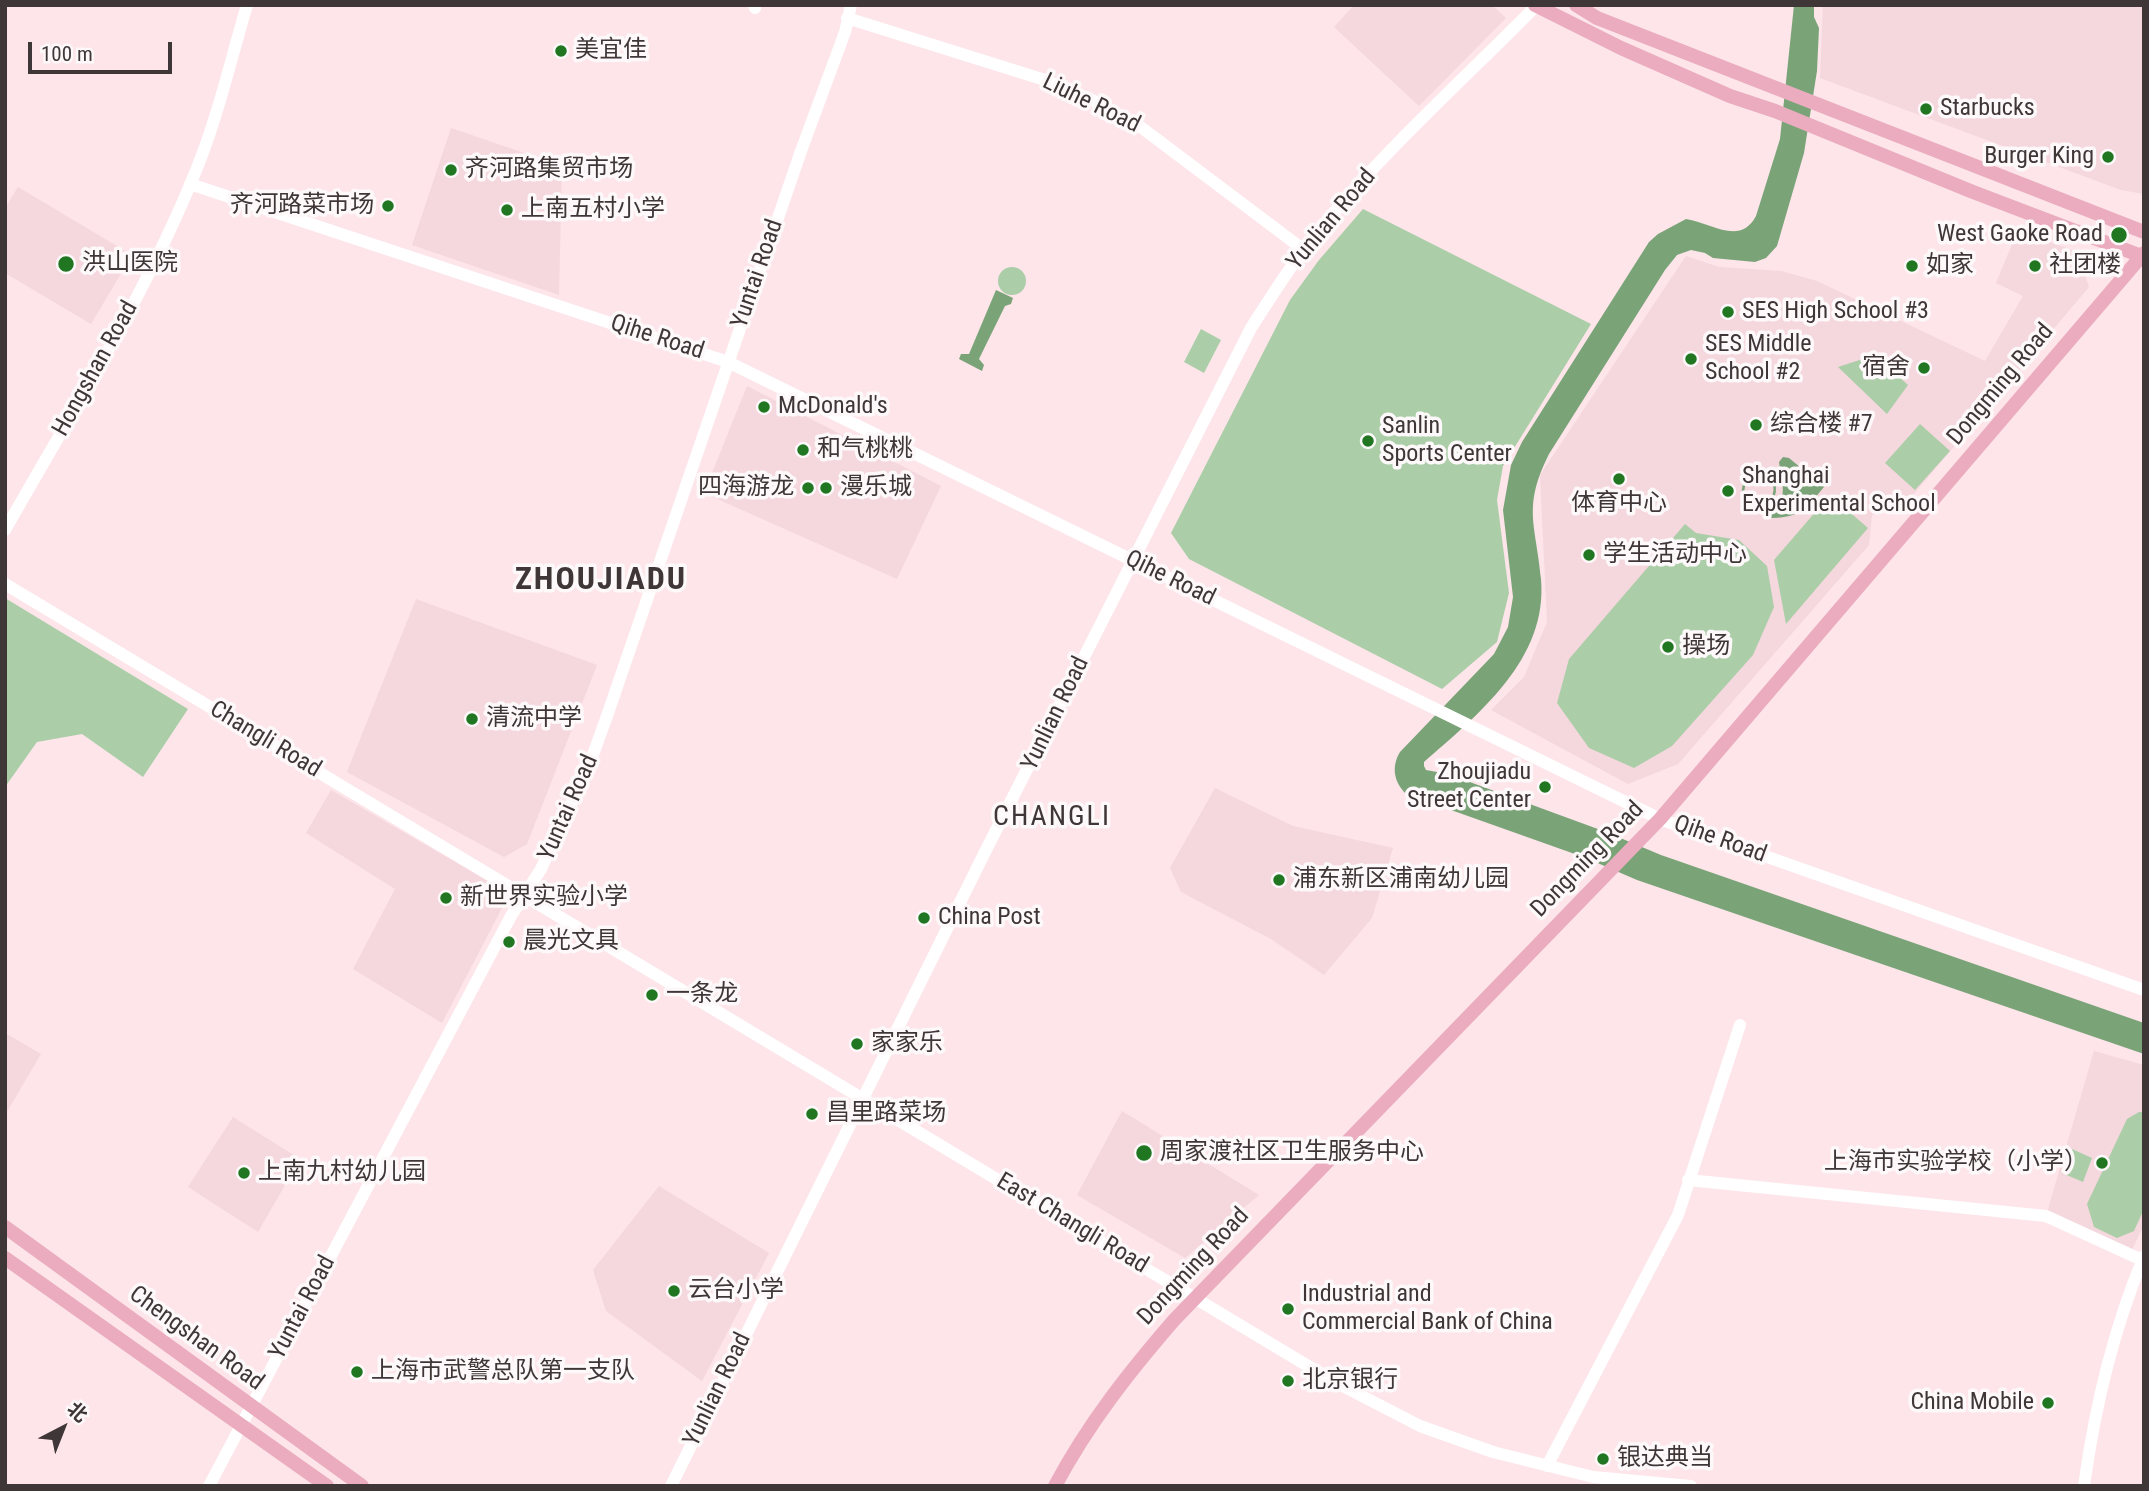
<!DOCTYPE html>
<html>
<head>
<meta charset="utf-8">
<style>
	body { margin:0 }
	#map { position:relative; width:2149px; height:1491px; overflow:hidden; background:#fde5ea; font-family:"Roboto Condensed","Noto Sans SC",sans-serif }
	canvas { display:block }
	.frame { position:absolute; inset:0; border:7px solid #3f3638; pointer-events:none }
	.north { position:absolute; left:28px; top:1393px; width:70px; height:70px; -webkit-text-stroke:5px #fdf8f9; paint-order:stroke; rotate:42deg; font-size:19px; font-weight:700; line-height:28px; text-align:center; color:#3f3638 }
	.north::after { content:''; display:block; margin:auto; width:24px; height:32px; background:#3f3638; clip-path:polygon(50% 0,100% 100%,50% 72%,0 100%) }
	.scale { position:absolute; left:28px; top:42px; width:144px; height:32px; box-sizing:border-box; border:4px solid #3f3638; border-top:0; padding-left:9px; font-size:21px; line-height:24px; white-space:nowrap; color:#3f3638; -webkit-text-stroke:5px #fdf8f9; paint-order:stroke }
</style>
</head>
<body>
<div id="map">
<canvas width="2149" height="1491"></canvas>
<div class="frame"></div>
<div class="north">北</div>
<div class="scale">100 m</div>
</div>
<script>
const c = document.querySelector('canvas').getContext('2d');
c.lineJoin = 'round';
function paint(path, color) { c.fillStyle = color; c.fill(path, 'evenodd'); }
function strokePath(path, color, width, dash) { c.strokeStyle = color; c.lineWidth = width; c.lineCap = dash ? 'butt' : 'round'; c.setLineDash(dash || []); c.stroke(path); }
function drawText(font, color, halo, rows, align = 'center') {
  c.font = font + ' "Roboto Condensed","Noto Sans SC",sans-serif'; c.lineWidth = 7; c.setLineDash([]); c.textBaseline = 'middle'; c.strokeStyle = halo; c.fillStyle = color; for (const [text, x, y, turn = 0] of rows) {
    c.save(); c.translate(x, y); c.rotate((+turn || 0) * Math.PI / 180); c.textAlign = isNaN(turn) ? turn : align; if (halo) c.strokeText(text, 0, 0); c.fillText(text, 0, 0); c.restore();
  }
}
const built = new Path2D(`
	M1354,5H1492L1506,18L1419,106L1334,27Z
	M1823,5H2144V194L2121,190L1820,78Z
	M451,128L562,166L559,295L412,245Z
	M18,187L132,255L91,324L5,273V208Z
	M2018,230L2077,252L2089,287L1902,508L1872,515L1869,545L1678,764L1628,784L1491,710L1524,677L1547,622L1540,475L1686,256L1719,267L1781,271L1817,281L1985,361L2023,296L1996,283Z
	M747,386L941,486L897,579L704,493Z
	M416,599L597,665L527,844L504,857L347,772Z
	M1215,788L1293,826L1393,848L1372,918L1324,975L1271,939L1181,892L1170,868Z
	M331,790L500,888L502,908L442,1023L353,969L395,889L306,833Z
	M5,1033L41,1054L5,1115Z
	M2094,1051L2144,1065V1225L2130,1254L2046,1216Z
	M1122,1111L1259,1195L1185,1258L1077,1195Z
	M233,1117L300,1159L258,1232L188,1187Z
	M659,1186L769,1253L702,1381L606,1311L593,1270Z`);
const green = new Path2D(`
	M1363,209L1591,324L1503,466L1497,500L1509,593L1497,642L1442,689L1189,559L1171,533L1290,300L1319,260Z
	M998 281a14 14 0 1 1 28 0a14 14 0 1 1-28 0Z
	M1201,329L1221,340L1204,373L1184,362Z
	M1875,355L1908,385L1887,414L1838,367Z
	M1920,424L1950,451L1915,490L1885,463Z
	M1830,495L1868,528L1786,624L1774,560Z
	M1685,524L1696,533L1739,540L1767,566L1774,607L1753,655L1672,746L1634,768L1589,748L1557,703L1569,659Z
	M5,598L188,709L143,777L82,734L37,742L5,787Z
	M2139,1112H2144V1209L2134,1231L2117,1238L2094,1227L2087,1204L2127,1119Z
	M2072,1149L2092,1158L2083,1182L2062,1173Z`);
const water = new Path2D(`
	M1794,5H1814V17L1819,28L1817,71L1804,153L1777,246L1766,258L1755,262L1713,258L1705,253L1691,250L1677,255L1665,270L1549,454C1522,508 1536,524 1541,579C1548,659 1479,714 1424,762V766L1426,770L1448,774L1606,832L1661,855L2144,1023V1054L1637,880L1586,858L1406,794C1394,782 1391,767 1400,752L1494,654L1508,627L1513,597L1503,510L1511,465L1522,442L1649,242L1658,234L1686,219C1712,223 1740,246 1756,216L1780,139Z
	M996,290L1013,298L1011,304L1005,306L979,359L984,365L982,371L959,359L961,354H969Z
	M1783,457L1789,458L1824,487C1804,511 1799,518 1767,518C1789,494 1783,492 1779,462Z`);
const stream = new Path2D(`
	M1764,469L1771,472C1779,492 1775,504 1754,511L1744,505C1740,487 1745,474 1764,469Z`);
const minor = new Path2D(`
	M754,5L755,8
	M847,18L1045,80L1094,101L1142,128L1304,250
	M190,184L728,362L1660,819L2144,990
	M5,530C72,412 146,295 197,168C218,116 231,59 247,5
	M5,584L1333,1381L1420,1426L1493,1452L1593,1477L1691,1486
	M1688,1180L2046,1216L2142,1260
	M1547,1466L1678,1215L1740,1025
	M209,1486L511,916L541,869L590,763L607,716L801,151L845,32L851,5
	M671,1486L984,854L1251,328C1274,292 1297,256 1324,224C1389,146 1465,78 1536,6
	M2084,1486C2095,1406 2113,1330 2144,1256`);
const major = new Path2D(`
	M1535,5L1621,48L1730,96L1775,111L1973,192L2144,257
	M1576,5L1597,18L2144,232
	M5,1227L362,1486
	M5,1258L327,1486
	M1055,1486C1088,1424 1129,1372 1175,1319L1660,819L2144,253`);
const markers = [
	[561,51,7,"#207621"],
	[1926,109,7,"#207621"],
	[2108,157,7,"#207621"],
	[451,170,7,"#207621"],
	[388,206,7,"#207621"],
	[507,210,7,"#207621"],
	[2119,235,9,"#207621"],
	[66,264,9,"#207621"],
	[1912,266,7,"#207621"],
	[2035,266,7,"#207621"],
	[1728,312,7,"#207621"],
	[1691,359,7,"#207621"],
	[1924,368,7,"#207621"],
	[764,407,7,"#207621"],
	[1756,425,7,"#207621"],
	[1368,441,7,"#207621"],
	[803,450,7,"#207621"],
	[1619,479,7,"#207621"],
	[808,488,7,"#207621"],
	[826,488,7,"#207621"],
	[1728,491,7,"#207621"],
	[1589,555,7,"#207621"],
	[1668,647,7,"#207621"],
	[472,719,7,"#207621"],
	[1545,787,7,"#207621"],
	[1279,880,7,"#207621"],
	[446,898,7,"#207621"],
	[924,918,7,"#207621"],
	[509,942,7,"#207621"],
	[652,995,7,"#207621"],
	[857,1044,7,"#207621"],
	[812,1114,7,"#207621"],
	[1144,1153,9,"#207621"],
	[2102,1163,7,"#207621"],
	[244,1173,7,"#207621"],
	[674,1291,7,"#207621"],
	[1288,1309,7,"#207621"],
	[357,1372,7,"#207621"],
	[1288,1381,7,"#207621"],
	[2048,1403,7,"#207621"],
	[1603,1459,7,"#207621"]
];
const poiNames = [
	["美宜佳",575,51],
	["Starbucks",1940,109],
	["Burger King",2094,157,"right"],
	["齐河路集贸市场",465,170],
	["齐河路菜市场",374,206,"right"],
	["上南五村小学",521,210],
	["West Gaoke Road",2103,235,"right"],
	["洪山医院",82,264],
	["如家",1926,266],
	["社团楼",2049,266],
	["SES High School #3",1742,312],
	["SES Middle",1705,345],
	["School #2",1705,373],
	["宿舍",1910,368,"right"],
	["McDonald's",778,407],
	["综合楼 #7",1770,425],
	["Sanlin",1382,427],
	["Sports Center",1382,455],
	["和气桃桃",817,450],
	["Shanghai",1742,477],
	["Experimental School",1742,505],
	["四海游龙",794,488,"right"],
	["漫乐城",840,488],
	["体育中心",1619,504,"center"],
	["学生活动中心",1603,555],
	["操场",1682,647],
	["清流中学",486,719],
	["Zhoujiadu",1531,773,"right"],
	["Street Center",1531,801,"right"],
	["浦东新区浦南幼儿园",1293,880],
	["新世界实验小学",460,898],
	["China Post",938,918],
	["晨光文具",523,942],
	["一条龙",666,995],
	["家家乐",871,1044],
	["昌里路菜场",826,1114],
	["周家渡社区卫生服务中心",1160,1153],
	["上海市实验学校（小学）",2088,1163,"right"],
	["上南九村幼儿园",258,1173],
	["云台小学",688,1291],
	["Industrial and",1302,1295],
	["Commercial Bank of China",1302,1323],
	["上海市武警总队第一支队",371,1372],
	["北京银行",1302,1381],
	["China Mobile",2034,1403,"right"],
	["银达典当",1617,1459]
];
const streetNames = [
	["Liuhe Road",1091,104,26],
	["Yunlian Road",1332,220,-50],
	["Yuntai Road",758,274,-71],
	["Qihe Road",657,338,18],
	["Hongshan Road",96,369,-61],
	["Dongming Road",2001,385,-50],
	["Qihe Road",1170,579,26],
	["Yunlian Road",1056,714,-64],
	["Changli Road",265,740,31],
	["Yuntai Road",569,808,-66],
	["Qihe Road",1720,840,20],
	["Dongming Road",1588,860,-46],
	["East Changli Road",1072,1224,31],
	["Dongming Road",1194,1267,-47],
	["Yuntai Road",303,1308,-62],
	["Chengshan Road",196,1339,36],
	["Yunlian Road",718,1390,-64]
];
const quarterNames = [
	["CHANGLI",1052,818]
];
const districtNames = [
	["ZHOUJIADU",601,581]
];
paint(built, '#f5d7de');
paint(green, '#abcea8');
paint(water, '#7aa478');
strokePath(stream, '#7aa478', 2.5);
strokePath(minor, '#fff', 12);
strokePath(major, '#eaacbe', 14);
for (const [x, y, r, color] of markers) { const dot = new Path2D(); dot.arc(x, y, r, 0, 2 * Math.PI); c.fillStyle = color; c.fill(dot); strokePath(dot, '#fdf8f9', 2.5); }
drawText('24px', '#3f3638', '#fdf8f9', poiNames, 'left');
drawText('24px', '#3f3638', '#fdf8f9', streetNames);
c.letterSpacing = '2px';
drawText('28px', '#3f3638', '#fdf8f9', quarterNames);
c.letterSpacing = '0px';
c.letterSpacing = '2px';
drawText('bold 32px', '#3f3638', '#fdf8f9', districtNames);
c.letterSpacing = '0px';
</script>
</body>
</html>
